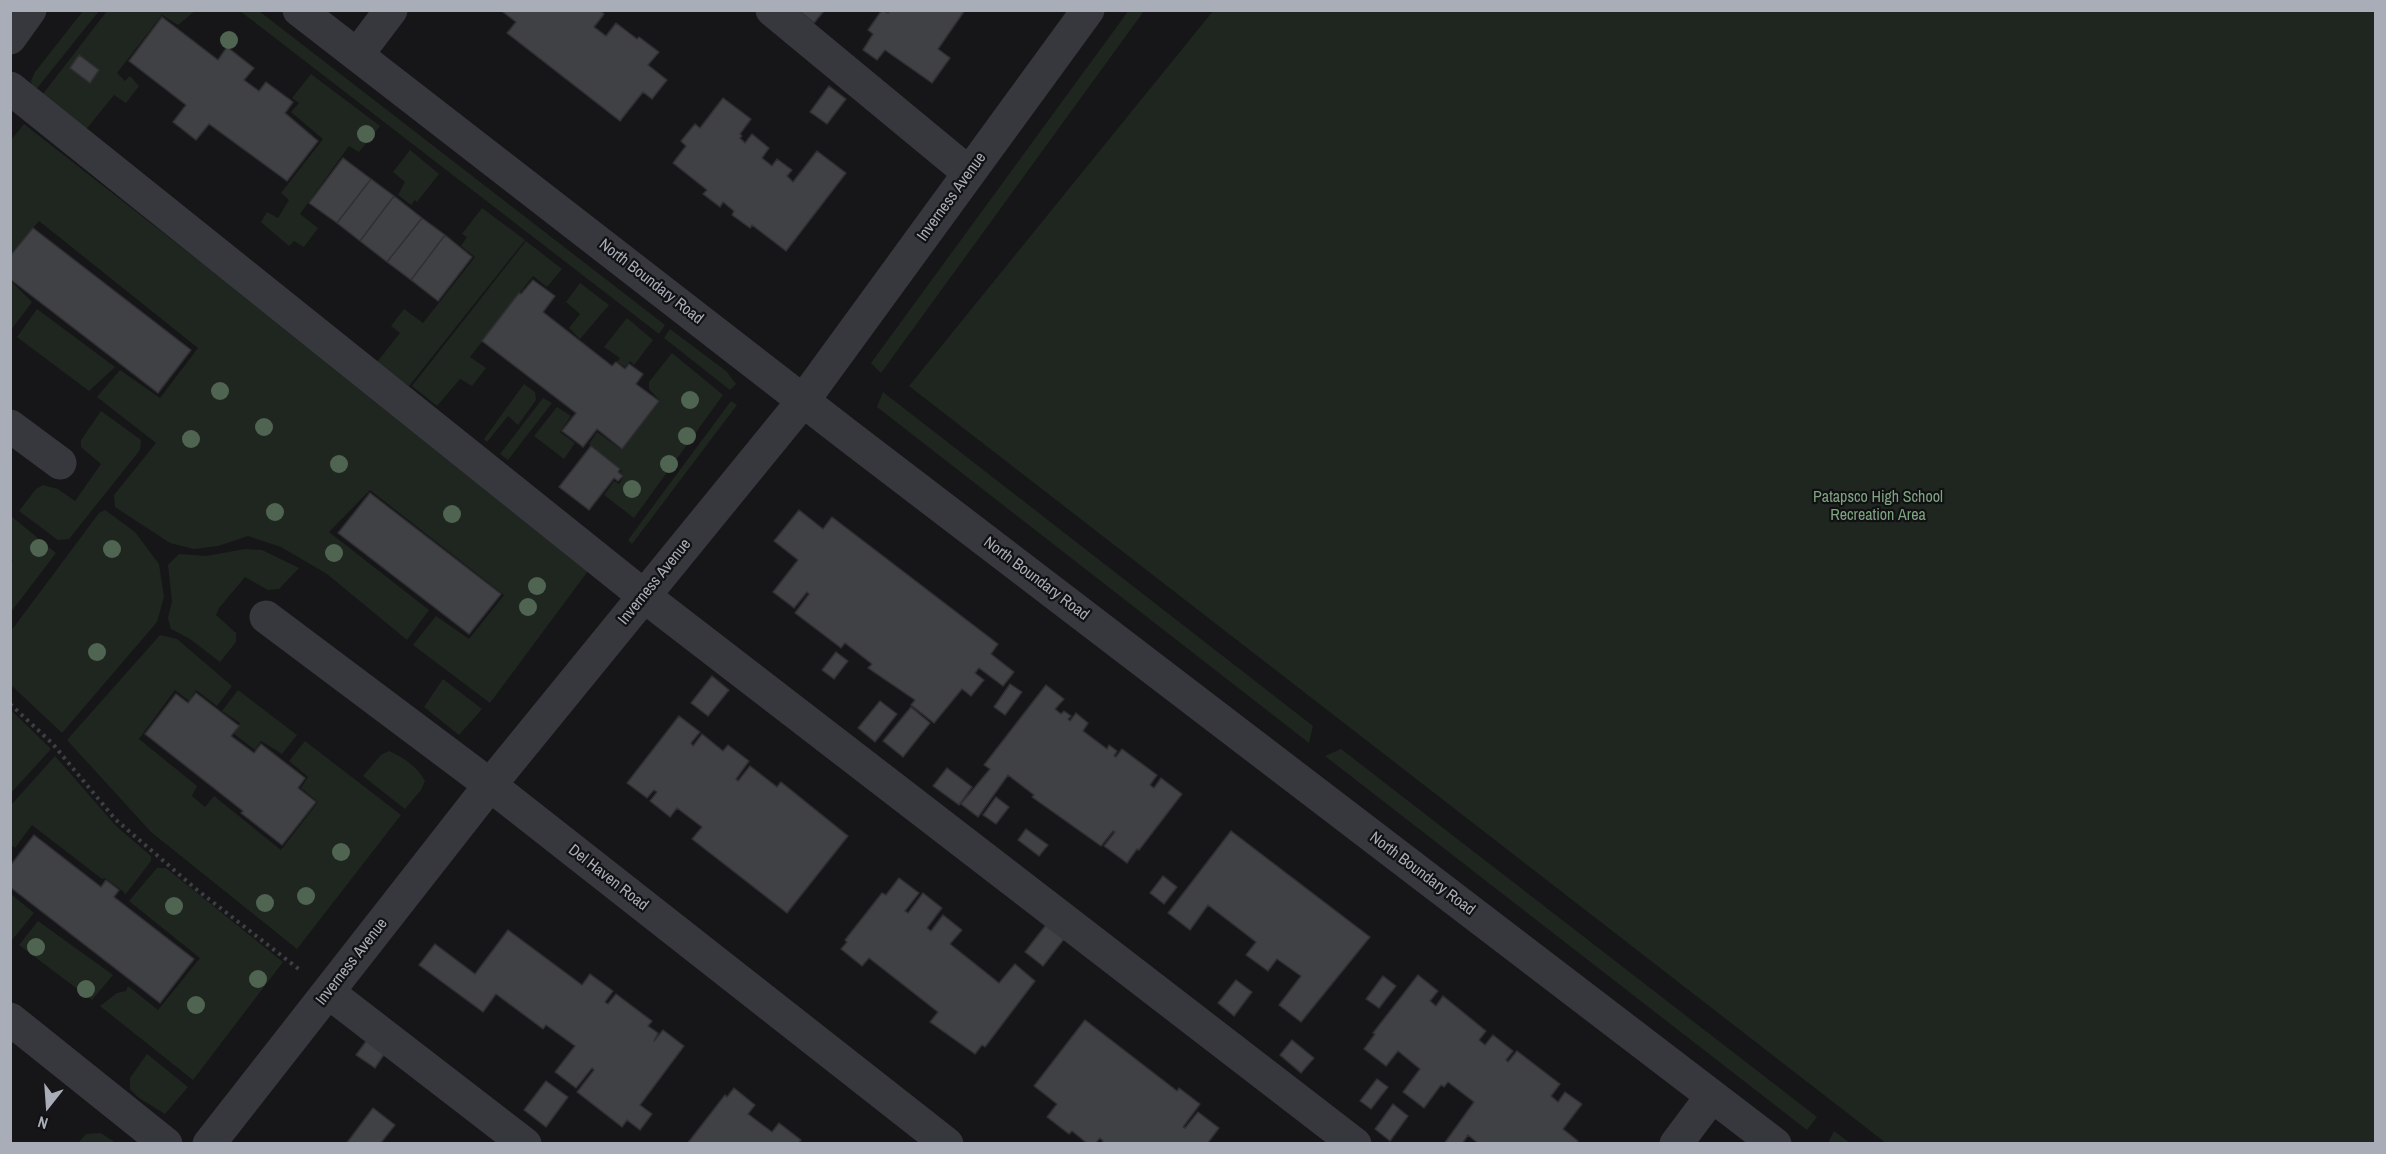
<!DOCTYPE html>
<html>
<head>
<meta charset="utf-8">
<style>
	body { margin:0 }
	#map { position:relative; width:2386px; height:1154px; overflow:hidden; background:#161618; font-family:"Archivo Narrow",sans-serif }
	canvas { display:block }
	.frame { position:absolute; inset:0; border:12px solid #a8adb8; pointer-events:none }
	.north { position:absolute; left:18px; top:1076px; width:60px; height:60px; -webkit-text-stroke:4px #111113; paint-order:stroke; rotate:197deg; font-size:16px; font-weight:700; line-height:24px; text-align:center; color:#a8adb8 }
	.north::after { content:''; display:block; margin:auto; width:21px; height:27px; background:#a8adb8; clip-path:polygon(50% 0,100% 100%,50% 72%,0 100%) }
</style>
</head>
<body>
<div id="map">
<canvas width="2386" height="1154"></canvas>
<div class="frame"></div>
<div class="north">N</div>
</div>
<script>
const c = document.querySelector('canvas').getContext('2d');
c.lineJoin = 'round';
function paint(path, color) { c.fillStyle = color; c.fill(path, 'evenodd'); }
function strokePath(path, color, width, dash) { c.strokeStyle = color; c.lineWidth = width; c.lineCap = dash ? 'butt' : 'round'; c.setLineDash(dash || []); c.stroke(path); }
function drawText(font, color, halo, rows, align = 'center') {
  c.font = font + ' "Archivo Narrow",sans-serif'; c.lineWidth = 4.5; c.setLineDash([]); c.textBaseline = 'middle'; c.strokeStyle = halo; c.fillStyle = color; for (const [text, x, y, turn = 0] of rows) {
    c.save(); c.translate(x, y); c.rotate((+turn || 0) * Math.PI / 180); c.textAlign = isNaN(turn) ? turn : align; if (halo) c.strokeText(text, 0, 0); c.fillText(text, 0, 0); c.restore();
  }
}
const green = new Path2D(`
	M1129,10L1144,11L881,373L871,363Z
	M83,11H99L34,92L31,81L35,72Z
	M107,11H195L178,25L162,15L117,73L125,81L130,76L139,86L126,103L114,95L84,132L39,99Z
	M240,11H259L665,325L659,334Z
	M1213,11H2375V1143H1886L909,386Z
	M311,74L380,126L359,152L349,146L300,214L318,228L304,247L294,241L289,246L261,222L267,212L278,218L289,200L281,193L323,139L291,112L299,103L292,98Z
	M24,124L591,567L490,703L413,645L436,616L469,639L504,595L370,490L329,532L429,610L407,640L327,574L281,547L248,536L218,546L194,549L170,543L115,507L114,495L156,443L97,397L120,370L160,398L198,348L39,221L11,253V140Z
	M410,150L439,174L417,202L415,200L411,205L398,195L405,182L393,172Z
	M482,208L525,240L409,386L377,362L400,333L391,326L404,309L423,323L475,257L461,246L467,237L462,234Z
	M526,241L562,269L547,287L533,276L470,357L486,368L472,386L460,379L437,406L412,386Z
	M11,281L32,302L11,330H10Z
	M580,283L609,305L580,339L569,328L580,314L566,302Z
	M37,309L115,367L89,391L17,337Z
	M627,318L653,340L634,365L630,361L625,367L617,362L620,358L604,347Z
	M670,329L726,371L736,384L730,390L664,338Z
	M672,353L723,395L634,518L604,495L614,481L619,484L624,476L620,472L622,470L589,444L597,432L622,450L660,401L649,389V382Z
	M524,384L535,392L536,400L518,425L508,416L487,442L484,439Z
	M883,392L1313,726L1309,743L877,407Z
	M543,398L552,403L508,460L500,454Z
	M731,401L737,405L632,544L628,540Z
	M557,407L571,416L560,432L575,443L564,459L534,436Z
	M101,411L141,440L140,450L69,539L58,540L19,511L36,489L43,485L58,489L75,501L101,464L81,447V440Z
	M105,510L135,532L159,564L164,597L157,622L62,733L11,685V631L99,513Z
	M11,516L56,553L11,612L10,564L13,561L11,559Z
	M245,549L262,550L299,568L279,589L268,590L245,577L219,608L216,615L236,633V642L220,662L190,639L171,629L168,618L172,601L168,565L179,554L206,556Z
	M160,635L177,639L232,686L217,706L196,690L189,701L175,690L139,739L197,786L192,796L205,807L214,796L281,850L318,802L301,788L308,777L289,761L305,741L401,815L297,949L151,832L67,740Z
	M443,679L482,709L459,735L424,707Z
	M238,690L297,735L282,754L261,741L255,750L234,734L240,723L222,711Z
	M11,710L51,749L11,793H10Z
	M1341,749L1817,1117L1807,1130L1325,756Z
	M389,751C403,757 418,767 425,781L421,790L405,809L363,776L381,755Z
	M55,756L117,827L151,856V861L125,895L124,892L105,878L102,879L32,825L15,848L11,845V805Z
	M157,868H166L283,962L193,1080L100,1006L117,993L126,991L128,986L158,1010L200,958L129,901Z
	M11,894L34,913L12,940L10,939Z
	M38,921L113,975L92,1000L19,945Z
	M147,1054L188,1087L165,1114L139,1098L130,1089V1078Z
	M1834,1131L1850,1143H1828Z
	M101,1133L116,1143H78L86,1134Z`);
const building = new Path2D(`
	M505,10H600L604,14L594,27L606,36L616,23L637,39L639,37L659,52L648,65L667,80L652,99L643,92L620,121L507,33L516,22L503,12Z
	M798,10H821L823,12L814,23Z
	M882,10L888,13L890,10H965L938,49L950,58L932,83L885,50L877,60L863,50L873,34L868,30Z
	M162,17L218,60L227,47L254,68L244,80L259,91L266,82L293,102L285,113L318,141L287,181L209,124L196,140L173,122L186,105L129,61Z
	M79,55L99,70L90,83L70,68Z
	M829,86L846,99L827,124L810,112Z
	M723,98L751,119L740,134L742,136L740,138L745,143L752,134L769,148L762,158L772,166L777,159L792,170L787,176L793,182L817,151L846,173L786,251L752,225L750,228L732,215L734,211L723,202L720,207L703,194L707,190L673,163L686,146L681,141L695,124L700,128Z
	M343,158L371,179L337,223L309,203Z
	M371,179L394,196L360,241L337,223Z
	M394,196L422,218L387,262L360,241Z
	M422,218L445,235L411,280L387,262Z
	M33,228L191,350L158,393L10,279V256Z
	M445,235L472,257L438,301L411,280Z
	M533,280L555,296L543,312L612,366L616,362L625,369L629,364L643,374L636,384L659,401L622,449L597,429L583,447L578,443L562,431L576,413L482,341L519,293L521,294Z
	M591,446L620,469L618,472L623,476L618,481L614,478L589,510L559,487Z
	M370,493L501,594L469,634L338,533Z
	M799,510L823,529L832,517L998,644L991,654L1014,672L1003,686L979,668L975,673L984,680L971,696L962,689L934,723L911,705L915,700L868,668L872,664L845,643L841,648L795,613L809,594L807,592L794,608L773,592L798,560L774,541Z
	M836,652L848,661L834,679L822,670Z
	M712,676L729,690L708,716L691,703Z
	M1010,684L1022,692L1005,715L994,707Z
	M1046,685L1064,699L1055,709L1061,714L1064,711L1071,716L1068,719L1070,721L1076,713L1088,723L1083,731L1107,749L1109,745L1117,751L1114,756L1116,757L1122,749L1157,775L1150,785L1154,788L1161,778L1182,794L1139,850L1137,849L1127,863L1104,846L1115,832L1113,831L1101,846L1032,797L1034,795L1008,775L978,817L961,804L990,769L984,765Z
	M196,693L239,726L231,736L254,753L261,744L305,778L298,788L316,802L282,845L241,813L243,811L145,734L176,694L188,703Z
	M880,701L897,714L875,742L858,728Z
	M911,707L930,723L903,757L883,741Z
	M679,716L700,732L691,743L693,746L702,734L723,751L728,745L749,761L736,779L738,781L750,766L777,787L781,782L848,836L787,913L692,839L702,827L677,808L670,817L650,801L657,792L654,790L647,798L627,783Z
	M947,768L972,787L959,805L933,786Z
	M996,797L1009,807L996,824L983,815Z
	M1026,829L1048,845L1039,856L1018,840Z
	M1231,831L1370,937L1301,1022L1279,1005L1301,976L1277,959L1268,971L1246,955L1256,942L1208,905L1190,930L1168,913Z
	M34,835L101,887L106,880L119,890L114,897L194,959L160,1003L10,887V866Z
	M1163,876L1177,887L1164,904L1150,893Z
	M899,878L919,893L905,911L908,913L923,893L942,908L927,928L931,931L943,915L962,930L950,944L999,983L1015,964L1035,981L985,1047L982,1045L975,1054L930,1022L938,1012L869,958L862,966L841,949L847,942L845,940L882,893L886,895Z
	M1046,925L1064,939L1043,966L1025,952Z
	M508,930L582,985L590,974L613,991L605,1002L608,1004L616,994L652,1021L648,1026L658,1033L654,1041L663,1030L684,1046L640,1105L652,1114L640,1130L627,1120L622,1127L577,1092L594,1070L592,1068L576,1088L555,1072L575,1046L546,1025L543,1029L496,994L483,1012L419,965L435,944L475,974Z
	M1418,975L1438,991L1430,1001L1436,1006L1443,996L1486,1031L1479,1040L1485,1045L1493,1035L1513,1051L1506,1060L1508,1062L1517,1051L1560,1084L1551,1096L1558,1102L1565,1092L1582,1104L1563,1129L1578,1141L1576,1144H1479L1468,1135L1462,1144H1444L1474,1102L1448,1082L1444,1087L1441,1085L1424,1108L1403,1092L1420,1069L1398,1051L1386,1066L1364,1049L1375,1034L1373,1033Z
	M1383,976L1396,986L1379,1008L1366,999Z
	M1236,980L1252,992L1234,1016L1218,1003Z
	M1085,1020L1177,1091L1179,1088L1200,1104L1183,1127L1185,1128L1198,1112L1219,1128L1207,1144H1101L1103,1141L1100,1138L1095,1144H1088L1072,1131L1069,1134L1047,1117L1057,1104L1034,1086Z
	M367,1040L385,1053L375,1068L356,1055Z
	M1292,1040L1314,1058L1301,1073L1280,1055Z
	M1377,1079L1388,1087L1371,1109L1360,1101Z
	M546,1081L568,1097L546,1127L524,1110Z
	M734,1088L755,1105L748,1114L772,1132L779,1123L801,1140L798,1144H687L725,1095L727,1097Z
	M1393,1104L1408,1116L1390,1141L1375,1129Z
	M373,1108L395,1125L380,1144H346Z`);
const path = new Path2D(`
	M10,704L52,743L115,819L196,889L300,970`);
const minor = new Path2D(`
	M299,10L846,434L1775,1144
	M772,10L969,173
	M10,38L30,10
	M357,55L391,10
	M10,88L644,596L1355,1144
	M10,426L60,463
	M266,617L490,785L947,1144
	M328,992L525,1144
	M10,1019L166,1144
	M209,1144L490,785L803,401L1088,10
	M1676,1144L1712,1096`);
const trees = [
	[229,40],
	[366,134],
	[220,391],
	[690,400],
	[264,427],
	[687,436],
	[191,439],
	[339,464],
	[669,464],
	[632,489],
	[275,512],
	[452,514],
	[39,548],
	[112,549],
	[334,553],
	[537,586],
	[528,607],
	[97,652],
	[341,852],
	[306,896],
	[265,903],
	[174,906],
	[36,947],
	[258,979],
	[86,989],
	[196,1005]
];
const streetNames = [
	["Inverness Avenue",952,197,-54],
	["North Boundary Road",651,282,38],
	["North Boundary Road",1036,579,37],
	["Inverness Avenue",655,582,-51],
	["North Boundary Road",1422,874,37],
	["Del Haven Road",608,878,38],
	["Inverness Avenue",352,962,-52]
];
const parkNames = [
	["Patapsco High School",1878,498],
	["Recreation Area",1878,516]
];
paint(green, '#1e261f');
paint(building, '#404145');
strokePath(building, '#303034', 1.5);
strokePath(path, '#3d3f44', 4, [3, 4.5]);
strokePath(minor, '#37383d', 33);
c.fillStyle = '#506452';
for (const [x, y] of trees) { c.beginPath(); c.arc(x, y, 9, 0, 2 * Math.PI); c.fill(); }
drawText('16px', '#a8adb8', '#111113', streetNames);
drawText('16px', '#7fa381', '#111113', parkNames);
</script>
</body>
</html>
